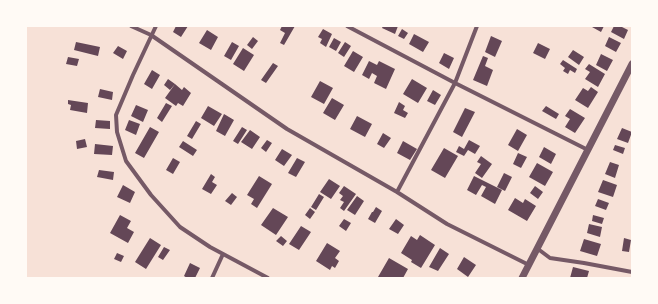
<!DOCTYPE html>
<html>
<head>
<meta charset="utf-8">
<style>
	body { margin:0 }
	#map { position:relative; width:658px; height:304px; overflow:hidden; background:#f7e1d7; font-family:Overpass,sans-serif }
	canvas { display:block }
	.frame { position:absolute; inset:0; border:27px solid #fffaf5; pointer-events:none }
</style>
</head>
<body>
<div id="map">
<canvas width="658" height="304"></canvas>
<div class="frame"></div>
</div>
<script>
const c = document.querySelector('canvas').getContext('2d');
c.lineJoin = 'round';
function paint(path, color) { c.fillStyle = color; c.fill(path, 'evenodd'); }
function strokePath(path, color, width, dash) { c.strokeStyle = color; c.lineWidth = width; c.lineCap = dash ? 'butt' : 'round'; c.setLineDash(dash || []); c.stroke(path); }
const building = new Path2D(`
	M176,26H188L181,37L173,32Z
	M282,26H295L284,45L280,43L285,33L280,30Z
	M383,26H398L395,34L382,28Z
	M593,26H604L601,32L592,27Z
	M614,26H620L628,30L624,39L611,32Z
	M323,29L332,34L326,47L320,43L322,39L318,37Z
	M402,29L408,33L404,39L398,36Z
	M207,30L218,37L211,50L199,43Z
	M414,34L429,42L423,52L409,44Z
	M491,36L502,41L495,57L485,52Z
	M253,37L258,41L252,49L247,45Z
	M609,37L621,43L616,52L605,46Z
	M334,38L341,42L336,51L329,47Z
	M76,42L100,47L98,56L74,50Z
	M232,42L239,46L231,60L224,56Z
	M345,42L351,46L344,57L338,53Z
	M538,43L550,49L545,59L533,53Z
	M118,46L127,51L123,59L113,53Z
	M243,48L254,55L244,71L233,64Z
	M573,50L584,57L579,65L568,57Z
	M353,51L363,57L354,72L344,66Z
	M444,53L454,58L449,69L439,63Z
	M601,54L613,60L607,71L596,65Z
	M483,56L488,58L485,66L493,70L487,86L473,80Z
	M68,57L79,59L77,66L66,64Z
	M563,60L577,69L575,73L570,70L568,74L563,71L565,68L560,64Z
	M369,61L377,65L379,61L395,69L386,89L374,83L377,76L372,73L369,79L362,75Z
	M273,63L278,66L266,83L261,80Z
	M589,64L605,74L598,87L585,79L590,72L585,69Z
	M152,70L160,75L152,89L144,84Z
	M168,79L175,84L170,90L164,85Z
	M412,79L427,88L418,103L403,94Z
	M320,81L333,88L324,104L311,97Z
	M175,84L182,90L184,87L191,93L183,106L178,103L176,106L165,98Z
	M591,87L598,92L588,108L575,100L583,88L588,91Z
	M100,89L113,92L112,100L98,97Z
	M433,90L441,95L435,105L427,101Z
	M332,98L344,105L335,120L323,113Z
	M68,100L88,103L87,113L70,110L71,105L68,104Z
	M399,102L405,106L403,110L408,113L405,118L394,113Z
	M166,103L172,106L162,122L157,118Z
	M136,105L148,110L143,122L131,116Z
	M208,106L222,114L214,126L201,118Z
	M546,106L559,114L556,119L542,111Z
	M465,108L475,112L462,137L453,132Z
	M570,109L585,118L575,133L565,127L570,119L565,116Z
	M224,114L234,120L225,136L216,131Z
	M357,116L372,124L365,137L350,129Z
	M96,120L110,121V129L95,128Z
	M129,120L140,124L136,135L125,130Z
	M196,121L201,124L192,139L187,136Z
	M150,127L159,132L144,158L135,153Z
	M242,127L247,130L238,144L233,141Z
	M622,128L632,132L628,143L617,139Z
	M517,129L527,135L518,151L508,145Z
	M250,130L260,137L252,149L241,142Z
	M383,133L391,138L384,148L377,144Z
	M85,139L87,147L77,149L76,141Z
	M267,140L272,143L266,152L261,148Z
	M469,140L480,146L475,154L468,150L464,156L456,152L459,146L464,149Z
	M183,141L197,150L193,156L179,147Z
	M403,141L417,149L410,160L397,153Z
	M95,144L113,146L112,155L94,154Z
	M615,145L625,148L623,154L613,150Z
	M544,147L556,154L551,164L539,157Z
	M444,148L458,156L445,178L431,170Z
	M282,149L292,155L284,166L275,160Z
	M518,153L527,157L521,168L513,164Z
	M481,156L492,164L482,178L475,173L481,164L477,162Z
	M173,158L180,162L173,174L166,170Z
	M297,158L305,162L296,177L288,173Z
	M610,162L619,165L615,178L605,174Z
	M537,163L553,172L545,186L529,177Z
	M99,170L114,172L113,180L97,177Z
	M504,173L512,177L505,191L497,187Z
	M211,174L215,177L212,182L217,185L211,194L202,189Z
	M259,176L272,184L257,208L251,204L254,199L247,195Z
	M474,176L502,190L495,204L481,196L486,187L482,185L476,195L467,190Z
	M329,179L340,186L331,199L320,192Z
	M603,180L617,185L613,197L598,192Z
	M123,185L135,192L130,203L117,197Z
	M344,186L356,194L344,211L340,208L344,202L340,200L343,196L339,193Z
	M535,186L543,192L538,199L530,193Z
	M232,193L237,197L231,205L225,201Z
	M319,194L324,197L316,210L311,207Z
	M357,196L364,201L355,215L347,210Z
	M515,198L523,203L525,199L536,206L527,221L508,210Z
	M598,199L609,203L606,210L595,206Z
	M376,207L382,211L375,223L368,219L372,212H373Z
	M273,208L288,217L276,235L261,225Z
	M310,208L315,212L310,219L305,215Z
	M120,215L131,221L127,228L134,232L128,243L110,233Z
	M593,215L604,218L602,224L592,221Z
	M344,219L351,223L346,231L339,226Z
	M396,219L404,225L398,234L389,229Z
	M589,224L602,227L600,237L587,233Z
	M301,226L311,232L299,250L289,244Z
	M420,235L435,245L421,268L411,262L412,260L401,253L411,236L417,240Z
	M281,236L287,241L283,246L276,241Z
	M150,238L161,245L146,269L135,262Z
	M624,238L631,240L629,252L622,251Z
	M584,239L601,244L597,256L580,251Z
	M327,243L340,251L335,258L339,261L335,268L332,266L330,270L316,261Z
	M164,247L170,250L163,260L158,257Z
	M440,248L449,254L438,271L429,267Z
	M117,253L124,256L121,262L114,259Z
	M464,257L476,265L468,277L457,269Z
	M389,258L408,269L403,278L378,277Z
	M190,263L200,268L195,278H187L184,276Z
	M573,267L589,271L587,278H570Z`);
const minor = new Path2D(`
	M131,26L151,35L287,129L397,192L447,224L529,265
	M156,26L133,75L116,115L117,132L126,161L151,195L180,227L210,247L268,278
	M347,26L455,83L588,150
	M397,192L455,83L477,26
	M538,249L550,258L584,263L632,272
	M212,278L223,254`);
const tertiary = new Path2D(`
	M522,278L632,64`);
paint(building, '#644757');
strokePath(minor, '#755966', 4);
strokePath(tertiary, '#755966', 7);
</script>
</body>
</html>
